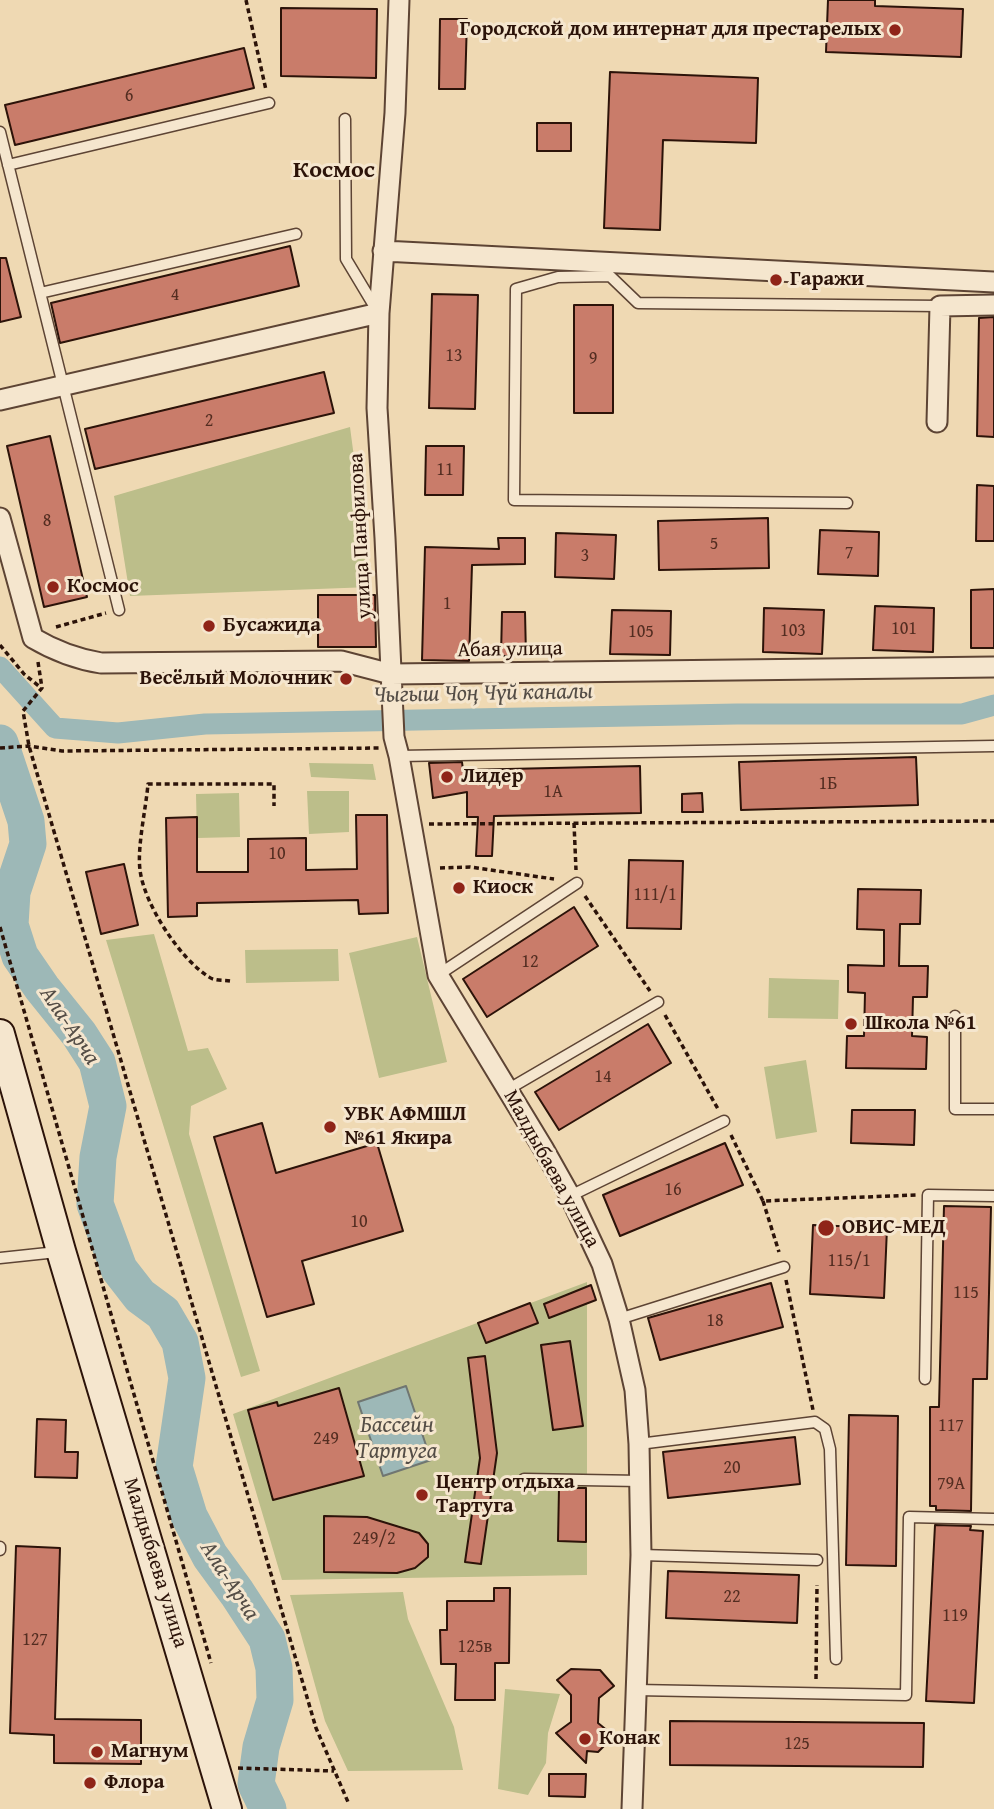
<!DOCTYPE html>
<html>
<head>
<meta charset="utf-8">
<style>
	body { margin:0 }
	canvas { display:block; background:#efd9b3 }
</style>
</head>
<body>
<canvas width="994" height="1809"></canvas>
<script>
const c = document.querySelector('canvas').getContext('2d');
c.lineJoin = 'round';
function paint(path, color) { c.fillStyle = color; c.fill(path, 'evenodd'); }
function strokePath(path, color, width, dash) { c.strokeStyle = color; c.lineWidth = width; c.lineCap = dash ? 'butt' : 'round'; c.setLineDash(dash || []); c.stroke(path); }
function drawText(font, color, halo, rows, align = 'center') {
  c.font = font + ' "Gentium Book Plus",serif'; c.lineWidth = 6; c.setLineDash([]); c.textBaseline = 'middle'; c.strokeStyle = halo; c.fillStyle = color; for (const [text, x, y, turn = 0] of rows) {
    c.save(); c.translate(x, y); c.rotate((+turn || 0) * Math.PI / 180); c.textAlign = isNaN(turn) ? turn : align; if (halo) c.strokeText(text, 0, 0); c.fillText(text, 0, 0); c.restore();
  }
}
const green = new Path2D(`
	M350,427L371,587L130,596L114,496Z
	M309,763L373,764L376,780L311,777Z
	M307,791H349V832L309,834Z
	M239,793L240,837L197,838L196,794Z
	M154,934L188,1051L208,1048L227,1089L191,1106L189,1134L260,1371L241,1377L106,940Z
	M417,937L447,1062L379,1078L349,953Z
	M338,949L339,981L246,983L245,950Z
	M769,978L839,980L838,1019L768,1018Z
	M806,1060L817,1132L776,1139L764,1067Z
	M587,1282V1575L282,1580L233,1414Z
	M403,1592L408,1619L454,1727L463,1770L348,1771L325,1721L290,1595Z
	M505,1689L560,1694L548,1733L546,1763L528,1795L498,1789Z`);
const water = new Path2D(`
	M406,1386L431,1460L383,1476L358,1402Z`);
const canal = new Path2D(`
	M0,667L55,728L118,733L205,724L737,714H962L994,705`);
const river = new Path2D(`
	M0,743L26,821L28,844L12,892L10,925L20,956L42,988L79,1034L97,1062L108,1106L98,1157L95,1204L119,1269L140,1296L163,1313L180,1342L187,1378L174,1467L189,1516L210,1556L237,1593L267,1639L274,1668L275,1700L261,1747L256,1784L268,1809`);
const building = new Path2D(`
	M828,0H875V6L963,9L961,57L826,52Z
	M281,8L377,9L376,78L281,76Z
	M440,19H467L465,89H439Z
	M244,48L254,88L15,145L5,105Z
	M610,72L758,78L756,143L663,140L660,230L604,228Z
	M537,123H571V151H537Z
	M290,246L299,286L60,343L51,303Z
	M0,258H6L21,317L0,322Z
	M432,294L478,295L475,409L429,408Z
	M574,305H613V413H574Z
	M994,317V437L977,436L979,318Z
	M324,372L334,413L95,469L85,429Z
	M50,436L87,597L44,607L7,446Z
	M426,446H464L463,495H425Z
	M977,485L994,486V541H976Z
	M768,518L769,568L659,570L658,521Z
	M820,530L879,532L878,576L818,574Z
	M556,533L616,535L614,579L555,577Z
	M498,538H525V564L472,565L469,661L422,660L425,547L499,549Z
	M994,589V648H971V590Z
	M318,595H375L376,647H318Z
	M875,606L934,608L933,652L873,650Z
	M764,608L824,610L822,654L763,652Z
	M612,610L671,611L670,655L610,654Z
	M502,612H525L526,656H501Z
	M916,757L918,805L741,810L739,762Z
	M462,762L463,770L640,766L641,813L494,816L492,856H476L478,817H467V792L433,798L429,763Z
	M702,793L703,812H682V794Z
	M356,815H387L388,913L359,914L358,900L197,903V916L168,917L166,818L197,817V872H248V839L306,838V870L357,869Z
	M629,860L683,861L681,929L627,928Z
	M124,864L138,925L101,934L86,872Z
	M858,889L921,890L920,924H900L899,966H928L927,997H913L912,1036L927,1037L926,1069L846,1068L847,1036H864L865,993L848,992V965L884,966V930L857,929Z
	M574,907L598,946L487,1017L463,979Z
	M648,1024L671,1063L559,1130L535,1092Z
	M852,1110H915L914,1145L851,1143Z
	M262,1123L276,1173L377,1143L403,1231L302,1261L314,1304L267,1317L214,1137Z
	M725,1143L743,1185L620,1236L603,1195Z
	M944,1206L991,1207L987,1379H973L971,1511L936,1510V1506H930V1407H939Z
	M813,1225L887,1228L884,1298L810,1294Z
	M771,1283L783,1327L660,1360L648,1318Z
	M591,1285L596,1300L549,1318L544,1304Z
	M530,1303L538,1323L486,1343L478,1323Z
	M570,1341L583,1426L553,1430L541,1345Z
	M485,1356L497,1453L481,1564L465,1562L480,1458L468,1358Z
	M339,1388L364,1476L273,1500L248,1410L277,1402L278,1406Z
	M849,1415L898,1416L896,1566L846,1565Z
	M37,1419L66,1420L65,1452H78L77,1478L35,1477Z
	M795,1437L800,1484L668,1498L663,1452Z
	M559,1488H586V1542L558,1541Z
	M324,1516L367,1517L419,1533L428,1544V1557L415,1568L397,1573L324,1572Z
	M935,1525L971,1526L970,1530L983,1531L974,1703L926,1701Z
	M16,1546L60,1548L55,1719L141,1720V1764L54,1763V1735L10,1733Z
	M668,1571L799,1575L797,1623L666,1618Z
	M494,1588H510L509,1663H495V1700H455L456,1664H441L440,1630H447V1601H494Z
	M571,1669L600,1670L614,1686L599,1698L598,1723L614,1736L598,1752L587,1751L586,1763L556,1733L571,1722V1695L557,1680Z
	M670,1721L924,1723L923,1767L670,1765Z
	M549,1774H586L585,1797L549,1796Z`);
const path = new Path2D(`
	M246,0L266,90
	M56,627L106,613
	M0,645L24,674L40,687
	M38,662L42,688L23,711L29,746L316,1728L348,1802
	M0,748L29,746L62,751L379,748
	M574,823L576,870
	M429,824L994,821
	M440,868L470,867L554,879
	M585,896L650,991
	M0,927L211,1663
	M230,981C223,980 214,981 209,977C180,959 144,904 140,870C137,847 146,808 148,784H274V806
	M665,1015L718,1109
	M731,1135L763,1201L916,1195
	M763,1201L779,1252
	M786,1280L813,1410
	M816,1679L817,1585
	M238,1768L334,1771`);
const lane = new Path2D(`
	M345,119L346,259L376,309
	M0,132L119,610
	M8,165L269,103
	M40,293L296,234
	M847,503L514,500L516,289L558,277L610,276L638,303L940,306
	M399,756L994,746
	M438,975L577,883
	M955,1016V1109H994
	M507,1090L658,1002
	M570,1196L724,1121
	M0,1258L57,1252
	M619,1319L784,1267
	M925,1379L928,1195L994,1196
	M639,1444L815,1422L825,1429L830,1449L836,1659
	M524,1479L640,1481
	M0,1550V1547
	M641,1555L817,1560
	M636,1690L906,1695L909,1517L994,1519`);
const street = new Path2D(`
	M399,0L395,113L379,313L377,408L385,538L394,737L399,756L438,975L543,1148L570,1196L602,1264L619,1319L635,1390L639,1444L641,1555L632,1809
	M383,251L994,282
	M0,400L379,313
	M937,422L940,306L994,305
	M0,518L33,638C55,651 76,659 101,663L341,661L391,674L994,667`);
const secondary = new Path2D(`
	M0,1034L61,1251L227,1809`);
const markers = [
	[895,30,7,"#8f2418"],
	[776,280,7,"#8f2418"],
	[53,587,7,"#8f2418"],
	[209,626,7,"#8f2418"],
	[346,679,7,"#8f2418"],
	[447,777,7,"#8f2418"],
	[459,888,7,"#8f2418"],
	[851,1024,7,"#8f2418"],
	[330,1127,7,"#8f2418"],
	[826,1228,9,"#8f2418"],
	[422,1495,7,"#8f2418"],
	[585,1739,7,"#8f2418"],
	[97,1752,7,"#8f2418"],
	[90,1783,7,"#8f2418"]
];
const numberNames = [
	["6",129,96],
	["4",175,295],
	["13",454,356],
	["9",593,359],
	["2",209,421],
	["11",445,470],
	["8",47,521],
	["5",714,544],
	["7",849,553],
	["3",585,556],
	["1",447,604],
	["101",904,629],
	["103",793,631],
	["105",641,632],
	["1Б",828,784],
	["1А",553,792],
	["10",277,854],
	["111/1",655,895],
	["12",530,962],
	["14",603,1077],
	["16",673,1190],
	["10",359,1222],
	["115/1",849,1261],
	["115",966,1293],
	["18",715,1321],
	["117",951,1426],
	["249",326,1439],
	["20",732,1468],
	["79А",951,1484],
	["249/2",374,1539],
	["22",732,1597],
	["119",955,1616],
	["127",35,1640],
	["125в",475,1647],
	["125",797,1744]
];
const poiNames = [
	["Городской дом интернат для престарелых",881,30,"right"],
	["Гаражи",790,280],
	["Космос",67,587],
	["Бусажида",223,626],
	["Весёлый Молочник",332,679,"right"],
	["Лидер",461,777],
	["Киоск",473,888],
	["Школа №61",865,1024],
	["УВК АФМШЛ",344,1115],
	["№61 Якира",344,1139],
	["ОВИС-МЕД",842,1228],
	["Центр отдыха",436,1483],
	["Тартуга",436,1507],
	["Конак",599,1739],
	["Магнум",111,1752],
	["Флора",104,1783]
];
const streetNames = [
	["улица Панфилова",361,536,-93],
	["Абая улица",510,650,-1],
	["Малдыбаева улица",551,1169,61],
	["Малдыбаева улица",155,1563,73]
];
const waterNames = [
	["Чыгыш Чоң Чүй каналы",483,694,-1],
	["Ала-Арча",69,1026,56],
	["Бассейн",397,1426],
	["Тартуга",397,1452],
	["Ала-Арча",229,1581,57]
];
const quarterNames = [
	["Космос",334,171]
];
paint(green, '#bcbe8a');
paint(water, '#9db8b7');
strokePath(water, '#707671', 2);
strokePath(canal, '#9db8b7', 21);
strokePath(river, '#9db8b7', 37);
paint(building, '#c97c6a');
strokePath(building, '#2c1309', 2);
strokePath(lane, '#5d4434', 13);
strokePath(street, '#5d4434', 23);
strokePath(secondary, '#2c1309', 32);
strokePath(path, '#2c1309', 3.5, [5, 3.5]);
strokePath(lane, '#f5e6ce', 10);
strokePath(street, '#f5e6ce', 19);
strokePath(secondary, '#f5e6ce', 28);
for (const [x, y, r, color] of markers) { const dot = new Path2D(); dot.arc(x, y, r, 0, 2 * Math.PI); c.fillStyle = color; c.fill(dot); strokePath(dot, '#f5e6ce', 2.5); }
drawText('18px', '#532d21', null, numberNames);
drawText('bold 21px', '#2c1309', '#f5e6ce', poiNames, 'left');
drawText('21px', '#2c1309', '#f5e6ce', streetNames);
drawText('italic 23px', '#544d46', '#f5e6ce', waterNames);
drawText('bold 24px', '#2c1309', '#f5e6ce', quarterNames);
</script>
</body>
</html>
